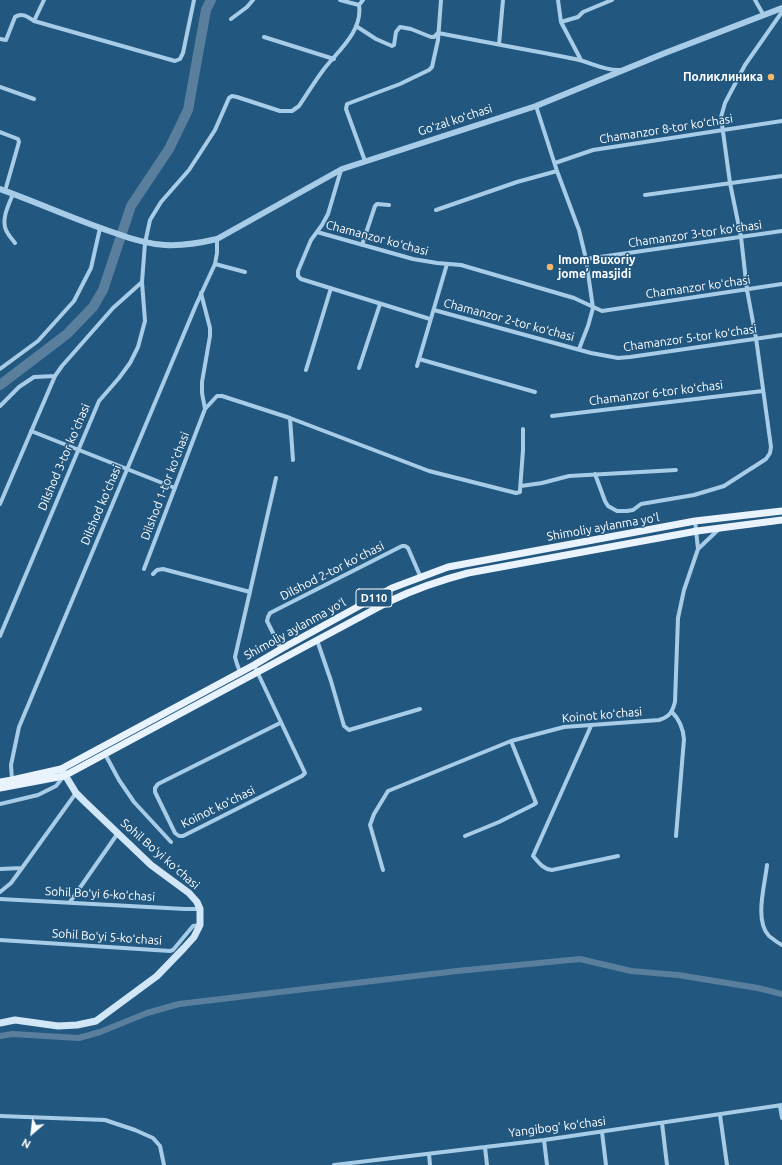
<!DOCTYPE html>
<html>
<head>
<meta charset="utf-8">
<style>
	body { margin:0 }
	#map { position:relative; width:782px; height:1165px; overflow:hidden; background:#22577f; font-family:Ubuntu,sans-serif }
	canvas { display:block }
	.north { position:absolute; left:12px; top:1113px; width:40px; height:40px; -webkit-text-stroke:3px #22577f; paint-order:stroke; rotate:208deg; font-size:11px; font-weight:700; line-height:16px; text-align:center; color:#fff }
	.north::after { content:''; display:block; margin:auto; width:14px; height:18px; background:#fff; clip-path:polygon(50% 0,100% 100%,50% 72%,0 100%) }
</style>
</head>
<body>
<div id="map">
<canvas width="782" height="1165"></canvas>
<div class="north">N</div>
</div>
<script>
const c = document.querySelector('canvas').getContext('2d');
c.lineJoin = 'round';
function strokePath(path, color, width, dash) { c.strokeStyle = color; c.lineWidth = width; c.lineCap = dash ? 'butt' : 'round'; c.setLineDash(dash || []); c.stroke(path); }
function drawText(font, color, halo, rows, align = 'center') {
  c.font = font + ' Ubuntu,sans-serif'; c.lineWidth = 3; c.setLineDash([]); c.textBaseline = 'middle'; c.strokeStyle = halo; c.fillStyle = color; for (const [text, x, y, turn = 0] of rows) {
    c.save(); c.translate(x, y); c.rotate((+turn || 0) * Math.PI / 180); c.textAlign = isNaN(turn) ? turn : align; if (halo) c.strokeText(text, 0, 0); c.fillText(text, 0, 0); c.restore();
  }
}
const canal = new Path2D(`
	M0,1036L12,1034L79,1038L100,1032L147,1013L179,1004L457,971L580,959L631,971L678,975L758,988L782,994`);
const river = new Path2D(`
	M0,385L67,334L93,307L103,290L131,206L169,149L188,110L206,10L211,0`);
const minor = new Path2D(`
	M340,0L359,5
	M558,0L561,22L581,60
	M755,0L763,14
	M231,19L247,7L253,0
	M34,21L44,0
	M561,22L578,17L583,12L612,0
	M356,26L376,39L392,46L394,45L396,32L400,27L411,29L431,37H434L438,33
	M438,33C484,42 530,50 575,59C590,62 605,71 620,70
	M264,37L334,59
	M0,39L6,40L15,17C22,12 28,17 34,21L175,61L180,59L183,53L194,0
	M499,44L503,0
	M0,87L34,99
	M536,106L557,171L579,230L586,259L593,308L588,326L579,349
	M0,132L18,139L19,142L5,191
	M365,161L346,109L347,104L400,84L429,70L432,67L438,40L441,0
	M555,163L593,150L782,121
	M341,170L328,214L322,225L311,240L298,271V276L301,279L430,319
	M13,194C9,204 1,219 6,230C8,235 12,239 15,243
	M645,195L782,176
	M436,210L517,182L557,171
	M317,232L413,259L437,263L461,265L574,298L602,311L782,284
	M362,245L375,206L377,204L389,205
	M586,259L782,231
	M215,264L245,272
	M201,293L210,328V336L202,382V393L205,409
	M434,310L591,353L618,358L630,357L782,335
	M419,359L535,392
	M417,366L447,264
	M359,368L380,304
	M0,369L38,341L74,301L91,268L100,228
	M306,370L331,288
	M55,376L62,366L113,308L142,282
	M0,406L19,387L34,377L55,376L0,504
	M552,416L763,391
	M290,418L293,460
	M31,431L175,488
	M595,474L605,501L608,506L617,511H627L633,510L641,504L694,495L724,486L766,459L770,453L771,447L756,338L747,290L741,237L730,183L721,117L725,103L745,65L782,12
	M521,486L542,483L569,476L676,470
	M698,549L718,530
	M144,569L205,409L217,396H222L290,418L429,471L516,493L520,492V490L523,450V429
	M153,574L157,570L163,569L250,592
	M0,636L99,401L119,378L130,363L138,347L145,321L142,282L145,243L150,220L161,202L189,170L215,130L229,98L232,96L237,97L280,111H292L299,106C307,94 315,81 324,69C338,51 363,31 359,5L363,0
	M317,640L331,681L344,726L349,730L420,709
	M281,649L267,621L268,617L270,613L402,546H405L408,548L421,578
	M254,665L305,773L302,776L183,836H179L175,833L155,792V788L158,784L280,723
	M240,672L237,664L235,657L276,478
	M672,712C680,720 683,728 684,739L676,836
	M591,726L533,856C539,863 543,869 552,870L618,856
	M105,754L119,780L134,802L171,842
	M12,780L11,765L19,727L196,305L215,264L217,253V239
	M0,804L38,795L56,786L64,776
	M465,836L499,822L533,805L536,803L511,741
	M767,865C765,885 754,920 769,936C773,939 778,943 782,945
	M0,869L22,868
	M383,870L370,825L374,814L388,791L511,741L564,727L659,720C669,717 672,713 675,702L678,618L684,590L698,549L695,521
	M0,892L11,883L22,868L76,793
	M0,899L185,909H200
	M70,902L118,833
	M0,940L170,951L173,950L193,926L200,925
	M780,1106L782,1118
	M720,1115L727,1165
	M0,1116L105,1120L135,1130L153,1138L160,1146L164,1165
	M662,1123L667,1165
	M602,1132L606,1165
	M544,1140L547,1165
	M485,1147L487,1165
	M429,1154L430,1165
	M334,1165L544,1140L782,1105`);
const tertiary = new Path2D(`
	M0,189C39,203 76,220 115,233C131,239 148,244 165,245C183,246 200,243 217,239L342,169L536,106L665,53L782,8`);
const secondary = new Path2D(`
	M0,1023L15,1020L58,1026L77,1025L96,1021L157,976L184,948L194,937L200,925V909L197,902L189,893L151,865L84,801L76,793L62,770`);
const primary = new Path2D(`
	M0,782L12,780L61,769L254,665L281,649L392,588L448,567L695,521L782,511
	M0,788L64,776L390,601C415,589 441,580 468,573L697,531L782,520`);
const markers = [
	[771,77,4,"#f3b969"],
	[550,267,4,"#f3b969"]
];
const shields = [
	[374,598,36]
];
const shieldNames = [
	["D110",374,598]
];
const poiNames = [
	["Поликлиника",763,77],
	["Imom Buxoriy",558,260,"left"],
	["jome’ masjidi",558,274,"left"]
];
const streetNames = [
	["Goʻzal koʻchasi",455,120,-18],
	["Chamanzor 8-tor koʻchasi",666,129,-9],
	["Chamanzor 3-tor koʻchasi",695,234,-8],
	["Chamanzor koʻchasi",377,238,15],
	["Chamanzor koʻchasi",698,287,-8],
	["Chamanzor 2-tor koʻchasi",509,320,15],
	["Chamanzor 5-tor koʻchasi",690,338,-8],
	["Chamanzor 6-tor koʻchasi",656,393,-7],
	["Dilshod 3-tor koʻchasi",64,457,-67],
	["Dilshod 1-tor koʻchasi",165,486,-69],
	["Dilshod koʻchasi",101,505,-67],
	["Shimoliy aylanma yoʻl",603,527,-10],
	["Dilshod 2-tor koʻchasi",332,571,-27],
	["Shimoliy aylanma yoʻl",295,629,-29],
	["Koinot koʻchasi",602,715,-5],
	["Koinot koʻchasi",218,807,-26],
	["Sohil Boʻyi koʻchasi",160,854,41],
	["Sohil Boʻyi 6-koʻchasi",100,894,3],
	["Sohil Boʻyi 5-koʻchasi",107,937,4],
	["Yangibogʻ koʻchasi",557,1127,-7]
];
strokePath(canal, '#597f9c', 6);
strokePath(river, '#597f9c', 10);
strokePath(minor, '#a7cce7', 4);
strokePath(tertiary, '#a7cce7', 6);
strokePath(secondary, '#d1e6f6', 7);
strokePath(primary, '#e9f3fd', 7);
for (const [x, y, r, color] of markers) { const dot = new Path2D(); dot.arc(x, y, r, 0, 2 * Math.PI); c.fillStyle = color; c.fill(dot); strokePath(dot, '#22577f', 1.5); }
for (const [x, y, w] of shields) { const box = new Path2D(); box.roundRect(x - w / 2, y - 9, w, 18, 3); c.fillStyle = '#22577f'; c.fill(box); strokePath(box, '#fff', 1); }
drawText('bold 11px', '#fff', null, shieldNames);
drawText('bold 12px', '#fff', '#22577f', poiNames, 'right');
drawText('12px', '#fff', '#22577f', streetNames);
</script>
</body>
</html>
